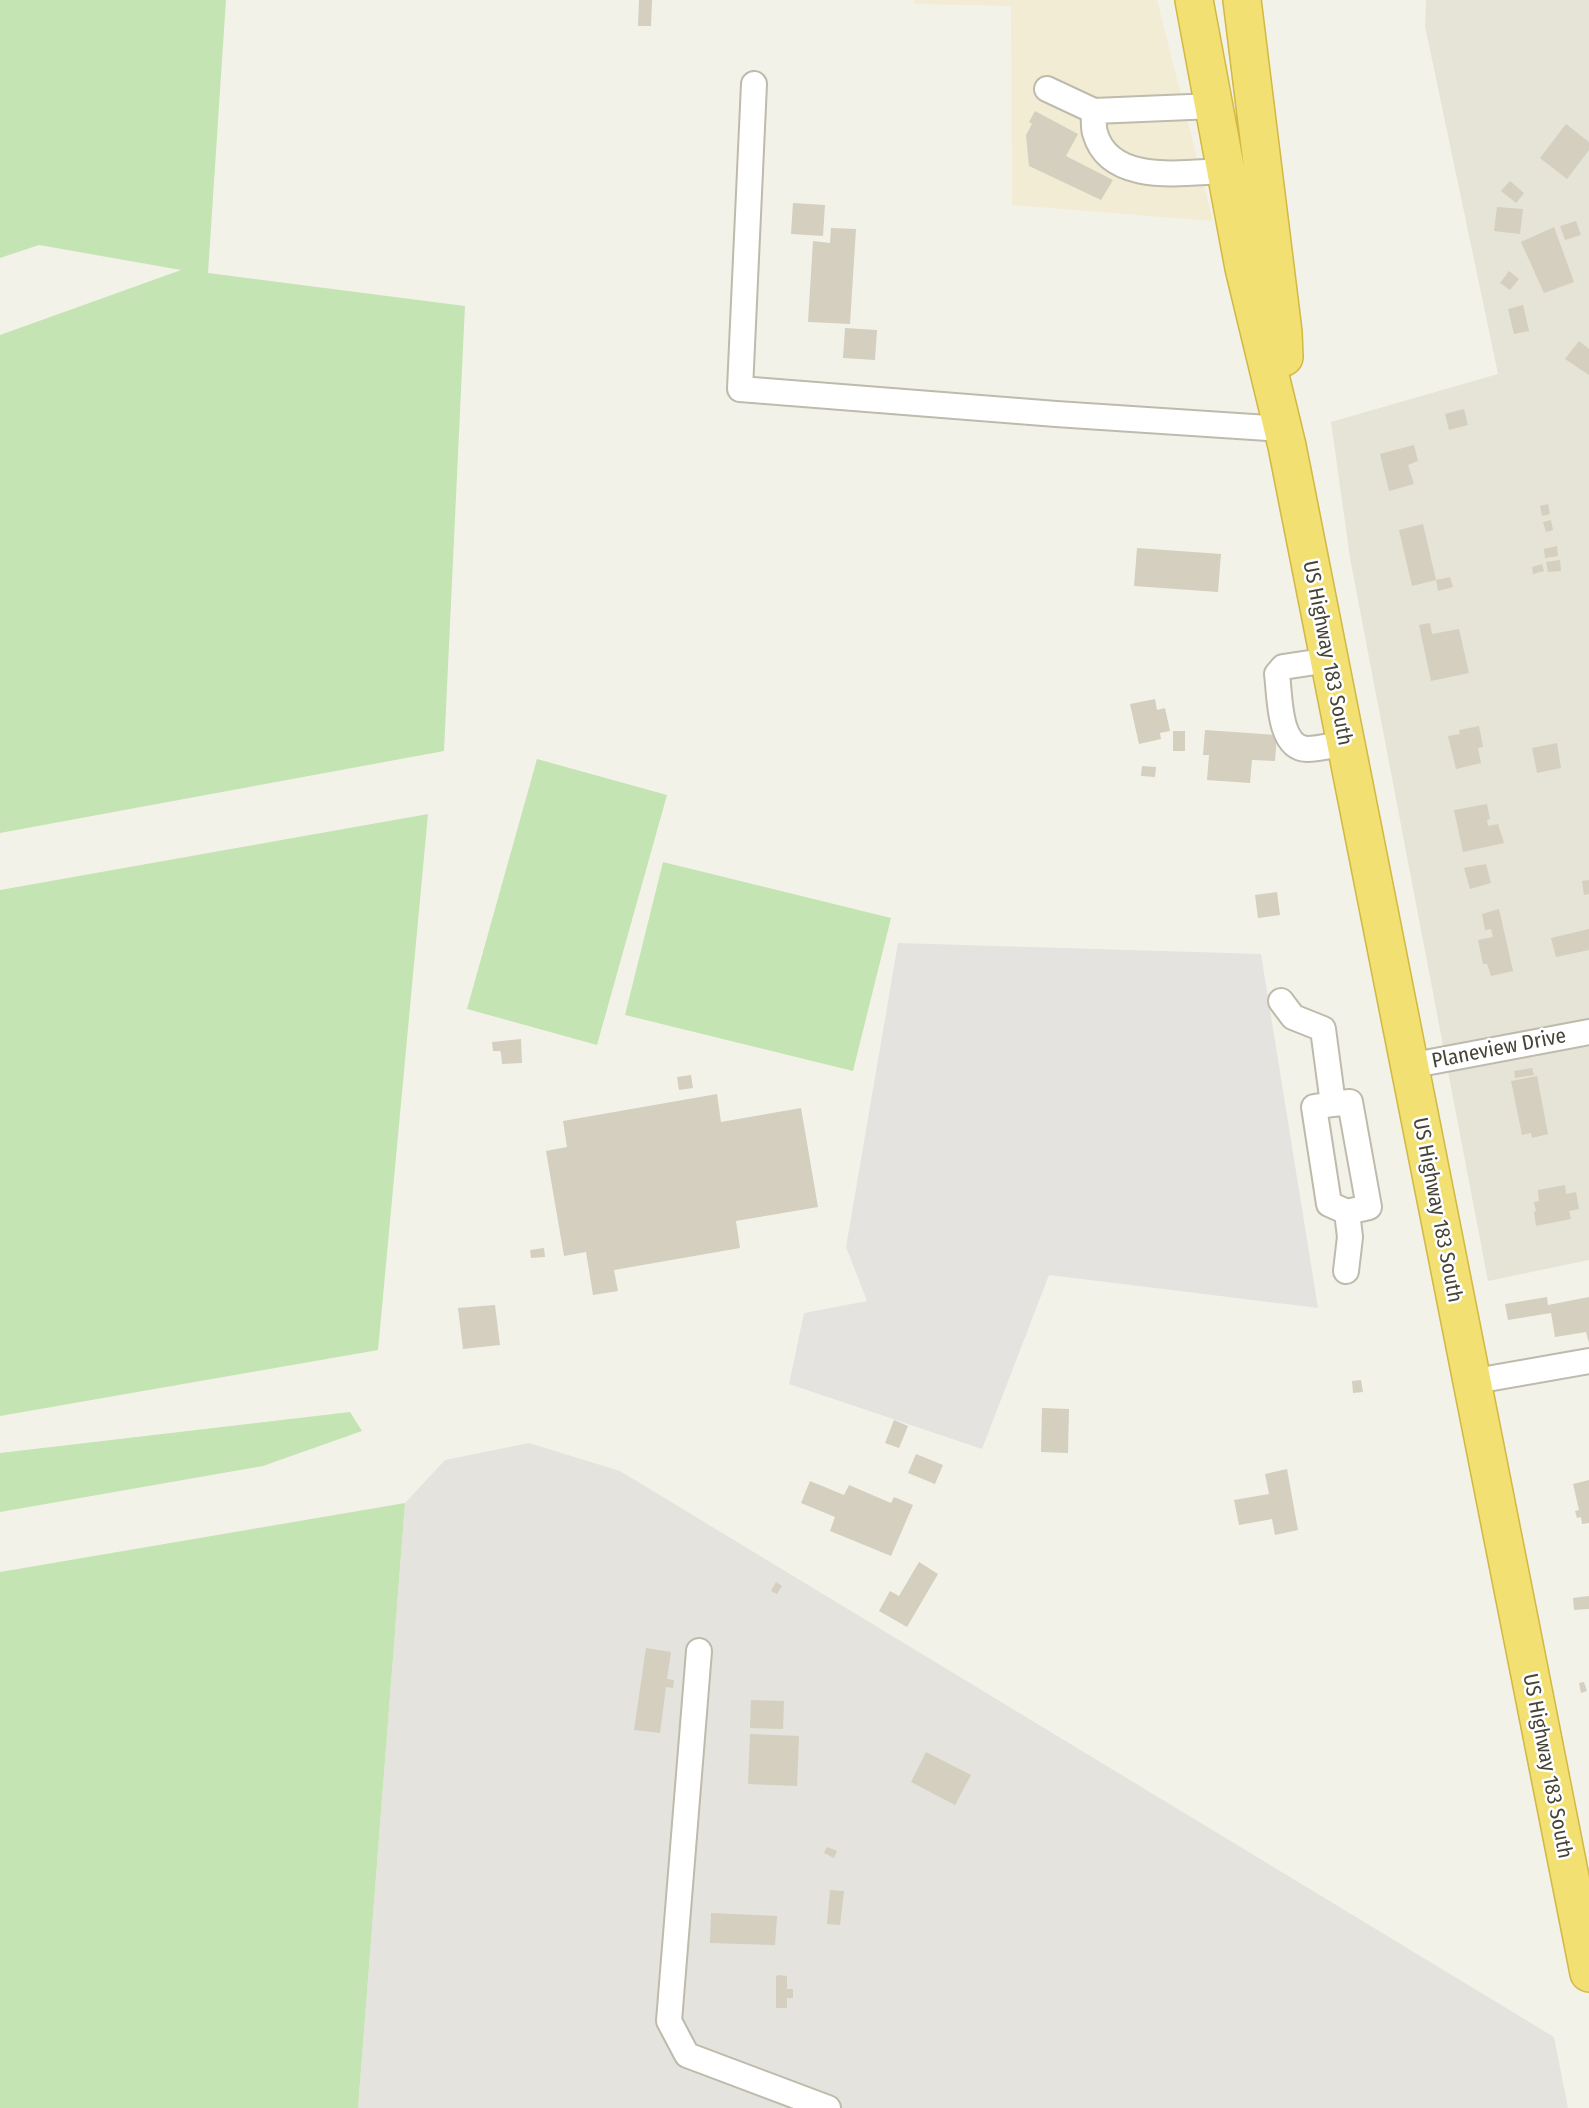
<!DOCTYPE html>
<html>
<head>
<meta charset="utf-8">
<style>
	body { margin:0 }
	canvas { display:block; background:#f3f2e8 }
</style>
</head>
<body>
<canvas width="1589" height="2108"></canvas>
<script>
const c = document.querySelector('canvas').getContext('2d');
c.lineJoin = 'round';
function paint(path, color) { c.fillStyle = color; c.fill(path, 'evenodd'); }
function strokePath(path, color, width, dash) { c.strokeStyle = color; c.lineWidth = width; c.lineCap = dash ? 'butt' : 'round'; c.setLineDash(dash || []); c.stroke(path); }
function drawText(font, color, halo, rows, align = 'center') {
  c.font = font + ' "Fira Sans Condensed",sans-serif'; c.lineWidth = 5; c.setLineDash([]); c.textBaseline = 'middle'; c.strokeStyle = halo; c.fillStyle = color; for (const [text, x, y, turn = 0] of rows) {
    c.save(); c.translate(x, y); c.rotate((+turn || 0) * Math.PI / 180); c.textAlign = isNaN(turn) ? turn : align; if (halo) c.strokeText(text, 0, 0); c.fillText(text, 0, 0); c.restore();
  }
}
const residential = new Path2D(`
	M1426,0H1589V1260L1488,1281L1350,558L1331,422L1498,374L1425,26Z`);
const commercial = new Path2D(`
	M914,0H1157L1213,221L1012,205L1011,6L914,4Z`);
const industrial = new Path2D(`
	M529,1443L620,1471L1554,2037L1568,2108H358L405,1503L445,1460Z`);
const green = new Path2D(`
	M0,0H226L208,273L465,306L444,751L0,833V335L181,270L39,245L0,258Z
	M537,759L667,795L597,1045L467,1009Z
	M428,814L378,1350L0,1416V890Z
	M663,862L891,918L853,1071L625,1015Z
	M350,1412L362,1431L263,1466L0,1512V1453Z
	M405,1503L358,2108H0V1572Z`);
const parking = new Path2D(`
	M898,943L1261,954L1318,1308L1049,1275L982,1449L789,1384L804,1313L867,1301L846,1247Z`);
const building = new Path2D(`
	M639,0H652L651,26H638Z
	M1035,111L1078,134L1066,156L1113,180L1101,200L1029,166L1026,135L1032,124L1029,122Z
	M1566,124L1589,142V150L1567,179L1540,158Z
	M1510,181L1524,193L1516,203L1501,191Z
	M793,203L825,205L823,236L791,234Z
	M1497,207L1523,209L1520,234L1494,231Z
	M1576,221L1581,235L1565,240L1560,226Z
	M1554,227L1574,282L1544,293L1521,242Z
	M831,228L856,229L850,324L808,322L813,241L830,243Z
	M1509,271L1519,279L1510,290L1500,283Z
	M1523,305L1529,331L1514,334L1508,309Z
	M845,328L877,330L875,360L843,358Z
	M1579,341L1589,349V375L1565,359Z
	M1464,409L1468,425L1449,430L1445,414Z
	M1414,445L1418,461L1408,465L1414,484L1389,491L1380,454Z
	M1548,504L1550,514L1542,516L1540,506Z
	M1551,520L1553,530L1546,532L1543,522Z
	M1423,524L1436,580L1412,586L1399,530Z
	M1557,546L1558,556L1545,558L1544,549Z
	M1137,548L1221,554L1218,592L1134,586Z
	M1560,560L1561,571L1548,572L1546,562Z
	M1542,564L1544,571L1533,574L1532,567Z
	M1450,577L1453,587L1438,591L1436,580Z
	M1430,623L1432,634L1459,629L1469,673L1431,681L1419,625Z
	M1155,699L1157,710L1165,708L1170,731L1160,733L1161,739L1139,744L1130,704Z
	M1479,726L1483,747L1478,748L1481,763L1456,769L1448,736L1460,734L1459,730Z
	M1205,730L1277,735L1275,761L1252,760L1250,783L1207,780L1209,755H1203Z
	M1173,731H1185V751H1173Z
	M1557,743L1561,768L1537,773L1532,748Z
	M1142,766L1156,767L1155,777L1141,776Z
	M1487,804L1490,819L1487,820L1488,826L1498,824L1504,843L1463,852L1454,810Z
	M1486,864L1491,883L1470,889L1464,868Z
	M1589,880V894L1584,895L1582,881Z
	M1277,892L1280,915L1258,918L1255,895Z
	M1499,909L1513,971L1491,976L1487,964H1483L1478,940L1493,937L1491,929L1485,930L1482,914Z
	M1589,929V950L1556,957L1551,938Z
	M521,1039L522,1063L502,1064L501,1053L500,1051H493L492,1042Z
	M1532,1068L1534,1075L1515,1078L1514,1071Z
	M691,1075L693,1088L679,1090L677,1077Z
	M1537,1076L1548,1134L1532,1138L1531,1133L1522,1135L1511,1081Z
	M717,1094L721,1122L801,1108L818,1207L736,1221L740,1248L614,1270L618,1291L593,1295L586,1252L564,1256L546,1151L567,1147L563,1121Z
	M1565,1185L1566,1194L1576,1192L1579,1209L1569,1211L1571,1219L1536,1226L1534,1212L1536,1211L1534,1202L1539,1201L1538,1190Z
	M544,1248L545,1257L531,1258L530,1250Z
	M1547,1297L1548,1305L1589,1297V1343L1586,1332L1555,1337L1551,1313L1508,1320L1505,1304Z
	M495,1305L500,1345L463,1349L458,1308Z
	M1361,1380L1363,1392L1353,1393L1352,1381Z
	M1042,1408L1069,1409L1068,1453L1041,1452Z
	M894,1420L908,1426L899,1448L885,1443Z
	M916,1454L943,1465L935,1484L908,1473Z
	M1287,1469L1298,1530L1275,1535L1272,1519L1239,1525L1234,1500L1269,1494L1265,1474Z
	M1589,1480V1523L1582,1524L1581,1517L1577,1518L1575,1511L1579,1510L1573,1484Z
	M810,1481L844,1495L849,1485L891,1503L894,1497L913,1505L891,1556L830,1531L835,1517L801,1503Z
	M919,1562L938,1574L907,1627L879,1611L890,1591L899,1596Z
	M776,1582L782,1586L777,1594L771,1591Z
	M1589,1596V1609L1574,1610L1573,1598Z
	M646,1648L671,1652L667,1679L674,1680L673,1688L666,1687L660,1733L634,1730Z
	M1584,1682L1587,1691L1581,1693L1579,1683Z
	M751,1700L784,1701L783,1729L750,1728Z
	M750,1734L799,1736L797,1786L748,1784Z
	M926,1752L971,1775L955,1805L911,1782Z
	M827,1847L837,1851L834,1858L824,1853Z
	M830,1890L844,1891L840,1925L827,1924Z
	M711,1913L777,1916L775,1945L710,1943Z
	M779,1975L787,1976V1989H793V1998H787V2008H776V1976Z`);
const minor = new Path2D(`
	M754,84L740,389L1056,414L1283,429
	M1047,89L1094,111L1214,106
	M1094,111C1094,118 1093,126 1095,133C1110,186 1185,172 1226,171
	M1329,660L1283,667L1277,674C1280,695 1278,748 1307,749C1319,749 1333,745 1345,743
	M1281,1001L1293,1017L1323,1029L1333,1104L1350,1102L1369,1207L1347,1212L1329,1204L1314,1107L1333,1104
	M1409,1066L1589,1032
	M1346,1271L1350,1237L1347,1212
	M1470,1382L1589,1361
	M699,1651L669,2021L687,2055L828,2108`);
const highway = new Path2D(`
	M1194,0L1244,268L1287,446L1589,1973
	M1242,0L1283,332L1284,357`);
const streetNames = [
	["US Highway 183 South",1327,653,79],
	["Planeview Drive",1499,1049,-11],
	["US Highway 183 South",1437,1210,79],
	["US Highway 183 South",1547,1766,79]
];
paint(residential, '#e6e4d7');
paint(commercial, '#f3ecd5');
paint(industrial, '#e5e3dd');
paint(green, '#c5e4b4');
paint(parking, '#e4e3e0');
paint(building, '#d4cfbf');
strokePath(minor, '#bebbac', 28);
strokePath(highway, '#d2b844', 40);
strokePath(minor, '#fff', 24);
strokePath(highway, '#f3e073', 37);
drawText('21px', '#464337', '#fff', streetNames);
</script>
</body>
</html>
